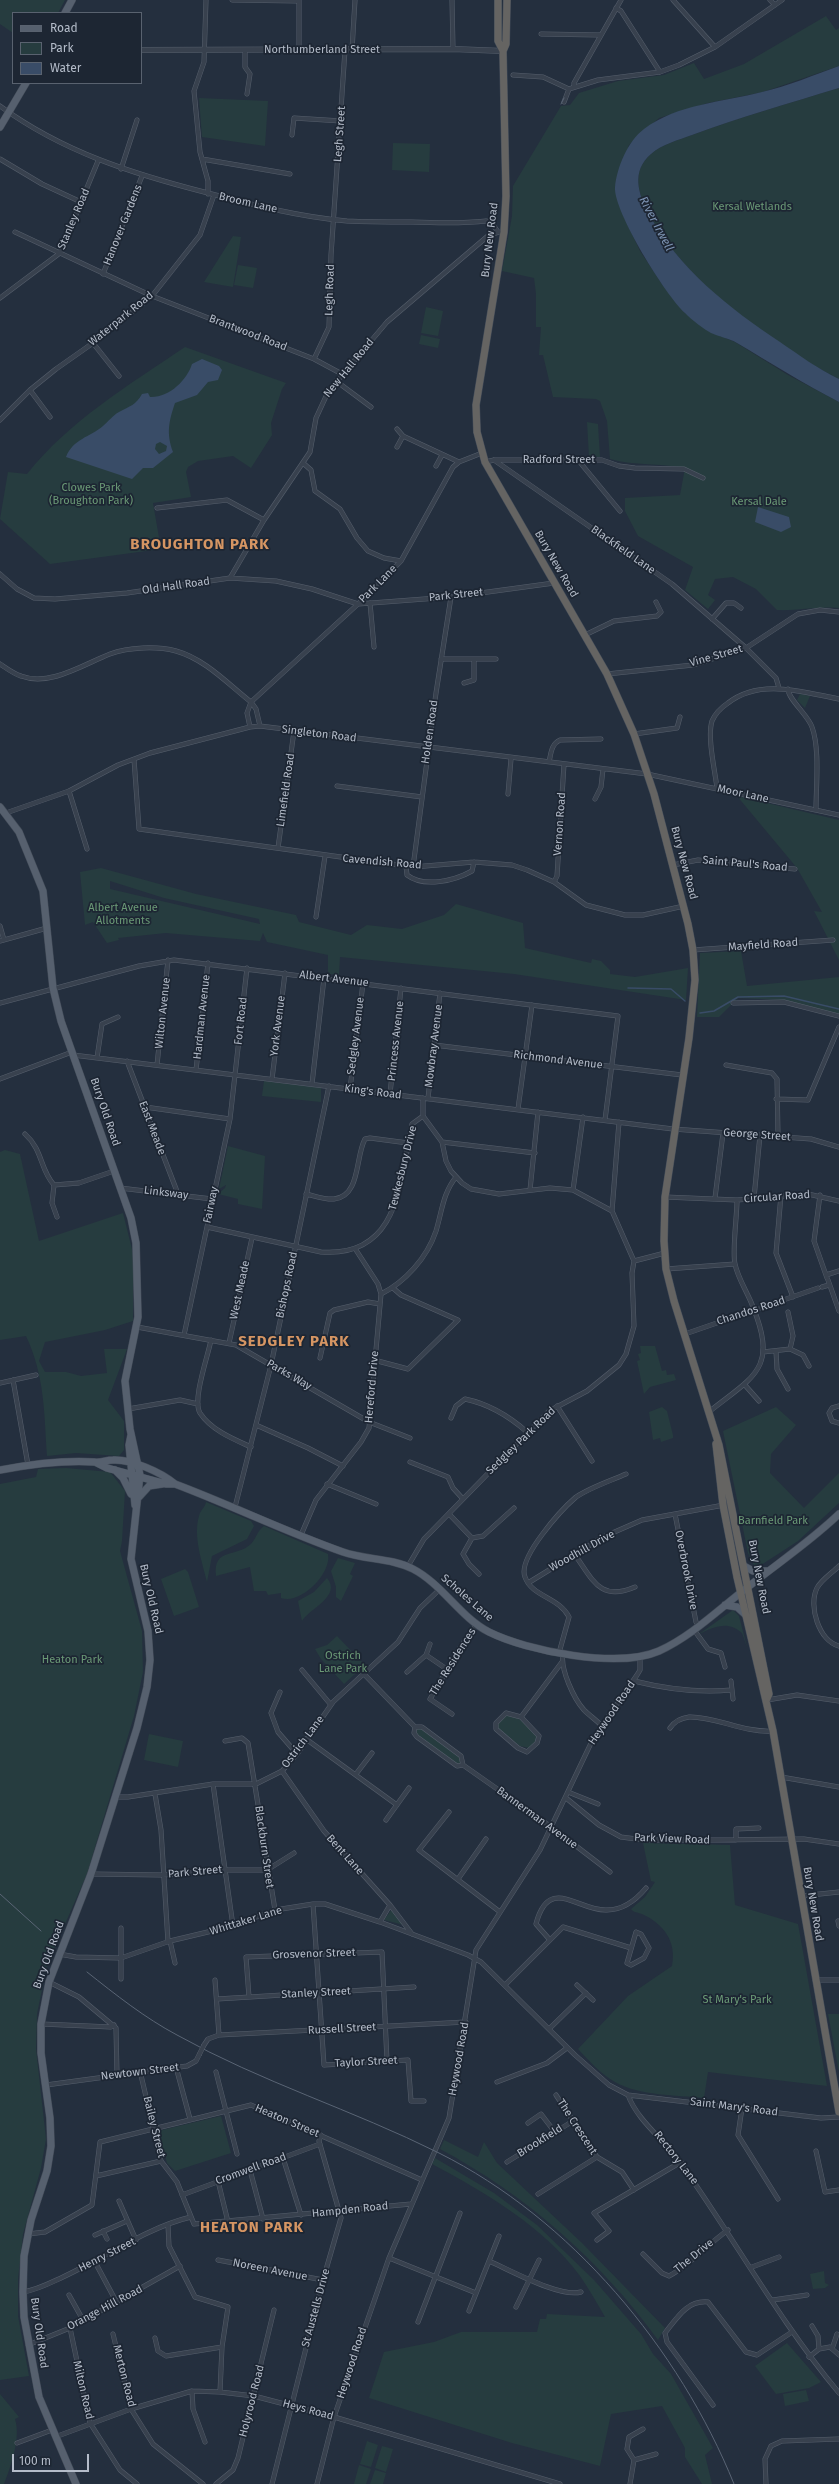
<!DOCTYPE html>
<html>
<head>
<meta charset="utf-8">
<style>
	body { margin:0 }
	#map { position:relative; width:839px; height:2484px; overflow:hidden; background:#242f3e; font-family:"Fira Sans",sans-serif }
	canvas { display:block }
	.legend { position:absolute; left:12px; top:12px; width:130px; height:72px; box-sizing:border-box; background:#1d2633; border:1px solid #59626f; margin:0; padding:5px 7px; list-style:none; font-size:12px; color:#b4bcc9 }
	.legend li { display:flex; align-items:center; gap:8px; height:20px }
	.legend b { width:20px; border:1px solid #59626f }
	.scale { position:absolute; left:12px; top:2454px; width:77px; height:18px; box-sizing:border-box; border:2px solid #b4bcc9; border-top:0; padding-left:5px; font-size:12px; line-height:14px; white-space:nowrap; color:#b4bcc9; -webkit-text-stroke:3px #1d2633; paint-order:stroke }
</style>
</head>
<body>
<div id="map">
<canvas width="839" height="2484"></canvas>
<ul class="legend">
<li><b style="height:5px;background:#56606e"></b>Road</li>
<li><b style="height:11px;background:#263c3f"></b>Park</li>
<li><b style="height:11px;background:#394c67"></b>Water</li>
</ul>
<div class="scale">100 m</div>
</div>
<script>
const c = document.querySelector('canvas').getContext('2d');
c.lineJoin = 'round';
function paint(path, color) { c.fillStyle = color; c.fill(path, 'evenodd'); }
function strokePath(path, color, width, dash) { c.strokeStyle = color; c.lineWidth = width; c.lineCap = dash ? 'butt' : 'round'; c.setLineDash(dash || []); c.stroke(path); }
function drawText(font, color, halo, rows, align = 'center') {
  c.font = font + ' "Fira Sans",sans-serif'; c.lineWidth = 3.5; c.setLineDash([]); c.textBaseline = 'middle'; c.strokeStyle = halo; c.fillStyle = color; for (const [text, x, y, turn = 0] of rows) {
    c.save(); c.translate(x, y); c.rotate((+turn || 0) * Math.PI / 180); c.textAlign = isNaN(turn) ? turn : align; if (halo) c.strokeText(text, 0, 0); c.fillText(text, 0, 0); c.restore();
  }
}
const green = new Path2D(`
	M0,0H65L58,13H13V33L0,24Z
	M826,16L836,30L839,28V66L763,92L708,103L659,118L629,145L615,188L624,217L640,251L662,284L684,312L710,332L735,342L788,375L839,402V608C818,606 798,611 777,610L756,589L733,577L715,579L708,595L715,600L708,609L685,590L693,567L638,536L625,511V498L680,495L685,468C660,463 635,466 610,459L607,421L600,401L596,399L553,397L543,355H539L541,327H536V294L534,278L502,271L512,216L513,186L561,106L570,105L579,93L618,81L664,75L694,63L704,79L744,64Z
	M839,88V379C769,343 687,284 649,214C638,194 631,171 651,154C662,144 679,140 692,135C740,117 790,103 839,88Z
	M199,98L268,101L265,146L202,137Z
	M393,143L430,144L429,172L392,170Z
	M233,236L241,237L233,287L204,282Z
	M238,265L257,268L253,288L234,285Z
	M426,307L443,311L438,336L421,333Z
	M421,335L440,339L438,348L419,344Z
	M185,347L286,383L282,389L271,423L272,435L251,468L233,456L198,461L188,467L186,472L191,497L153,503L161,549L50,564L0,519L8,472L27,474C69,421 129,385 185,347Z
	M587,422L598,424L600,457H589Z
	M800,694L810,696L805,708L797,700Z
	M737,796L839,820V960L814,911L822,912L797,868Z
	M101,868L196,894L296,915L299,922L351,935L367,925L402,929L444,915L456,904L523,923L525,948L591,963L592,959L601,961L610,970V974L635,977L688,968L686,1000L514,974L340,957L339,975L328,974V955L267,942L263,933L260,941L166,933L118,938L119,940L107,943L93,922L85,925L80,872ZM110,881L164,898L259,919L260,924L110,889Z
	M741,951L747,986L839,977V1015L784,1000L738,998L719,1017H697L700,953Z
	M264,1081L321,1088V1102L262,1096Z
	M228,1146L265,1156L262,1209L238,1204V1199L218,1194L225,1188L226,1185L219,1189Z
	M5,1150L20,1154L39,1241L123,1213L133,1253V1321L105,1330L45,1342L39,1361L45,1372H66L81,1376L107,1373L104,1349H127L108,1400L124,1421V1450L119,1456L76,1453L47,1456C44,1412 45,1377 26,1336L0,1340V1152Z
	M640,1346H655L662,1371L666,1370L667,1375L674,1374L676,1380L650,1387L644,1394L637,1361L640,1360L638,1354L641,1353Z
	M662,1407L667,1411L673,1435V1438L661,1442L660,1438L653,1440L649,1412Z
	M776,1407L796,1425L771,1454L770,1473L804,1508L839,1473V1503L798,1541L758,1567L754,1565L748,1553L723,1431Z
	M66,1468L110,1472L125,1491L122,1541L120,1551L142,1631L143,1672L134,1716L87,1874L47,1965L37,2014L36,2049L46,2139L41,2168L23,2234L18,2279V2316L29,2376L0,2380V1484L36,1477L38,1469Z
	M206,1502L251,1521L254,1526L247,1539L212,1556L207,1582C202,1561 193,1537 199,1516C200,1510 205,1508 206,1502Z
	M264,1526L328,1554C332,1573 301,1605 281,1598V1593L268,1595L266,1591H254L250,1567L216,1576C213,1547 236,1558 251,1544C256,1539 257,1531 264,1526Z
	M338,1558L355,1563L350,1574L353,1576L341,1601L336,1597V1587L331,1571Z
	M185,1569L188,1572L199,1607L174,1616L161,1579Z
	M327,1578C342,1596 310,1608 302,1621L298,1601L314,1592Z
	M733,1610L739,1616L747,1647L742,1633C728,1620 714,1627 699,1634Z
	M337,1636L365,1665L344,1684L321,1659L315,1649L327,1645Z
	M506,1714C520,1716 528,1726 538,1735L537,1740L529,1748L520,1746L498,1728V1724Z
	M420,1728L460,1758L461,1763L457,1764L417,1734L416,1729Z
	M149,1734L183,1741L178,1767L144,1760Z
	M643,1843L730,1845L735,1905L798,1924L827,2086L708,2072L704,2098C676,2095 640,2096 615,2082C601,2074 589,2061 578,2049L628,1996L672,1966C677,1942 664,1924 642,1914C637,1912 634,1913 631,1909L645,1897L655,1882L651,1881Z
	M392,1909L404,1925L384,1920Z
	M828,2014H839V2071L838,2067Z
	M221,2116L231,2153L175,2171L167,2163L158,2131Z
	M444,2140L478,2157L484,2142L497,2163L582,2243L665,2328L658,2340C600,2260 526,2195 440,2149Z
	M435,2158L494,2193L537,2225L594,2280L641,2334L653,2354L671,2374L713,2448L705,2455L712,2484H702L685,2457V2448L662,2406L611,2414L600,2466L512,2443L369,2398L384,2352L434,2342L461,2332H537L540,2319H546L547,2314L605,2317C597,2303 589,2289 580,2276C543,2226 486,2193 432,2164Z
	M824,2271L825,2283L829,2285L825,2288L813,2289L810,2274Z
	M787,2343L821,2382L809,2388L776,2394L755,2366Z
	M806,2390L809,2401L785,2406L783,2394Z
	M0,2394L19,2417L15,2419C21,2438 11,2466 4,2484H0Z
	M367,2441L378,2445L371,2467L360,2464Z
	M382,2446L393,2449L386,2472L375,2468Z
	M359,2465L371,2469L366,2484H354Z
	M375,2470L386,2473L383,2484H370Z`);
const water = new Path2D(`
	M839,66V88C790,103 740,117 692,135C679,140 662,144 651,154C631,171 638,194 649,214C679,269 729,308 780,342C799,355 818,369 839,379V402C804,384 771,363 737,343C729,338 719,337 711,333C702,328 692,320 685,313C666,296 613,211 615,187C617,167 628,141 644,129C677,104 723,102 762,92C788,86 814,75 839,66Z
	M202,359L219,366L222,370L218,380L208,382L197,395L175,403C169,421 166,433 173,452L153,468H143L132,479L66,457C73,439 90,437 103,426C108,422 113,415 119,412C130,406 136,405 142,394L148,393L150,397C169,398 187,380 192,364ZM160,442L167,446L166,451L159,454L155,449L156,444Z
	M758,507L789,517L791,527L781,532L755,522Z`);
const stream = new Path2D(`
	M628,988L671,989L685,1001
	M700,1013L714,1011L738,997L784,996L839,1009`);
const minor = new Path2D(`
	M206,0L204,62L194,91L200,152L208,181V194
	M232,0L299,1
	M299,0V51
	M452,0L453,49
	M673,0L715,47
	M770,0L775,5
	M616,8L621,11L660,72
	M541,34L600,35
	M245,50V67L250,74L247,94
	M352,50L355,0
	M513,75L543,77L569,89L598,80L660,72L679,65L715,47L782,0
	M574,87V83L621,0
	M564,102L569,89
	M0,106C63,152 133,174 208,193C253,205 300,217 347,221C368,222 390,222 411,222C436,223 461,224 486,221L491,222L498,232
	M292,135L294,118L341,121
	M0,159L42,184L81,202
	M202,159L290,174
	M121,169L137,120
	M15,232L152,296L314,359L342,374
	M103,274L142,176
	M0,298L60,253L98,161
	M93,343L119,376
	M314,359L329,327L331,255L345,50
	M336,381L371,407
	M30,390L50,417
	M0,420L30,390L56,369L93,343L152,296L200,235L214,195
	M397,429L403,436L459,462
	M397,447L403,436
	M494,460L672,584L746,648L776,678L779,688
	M578,460L620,511
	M485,462L494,460H602L619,466L635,468L684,469L703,478
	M303,463L311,470L315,491L340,509L357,538L368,551L384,558L401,561
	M436,466L442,455
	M157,508L227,500L264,520
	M0,574L17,589L34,598L55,599L127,593L230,578L276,581L312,589L358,604L451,597L554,583
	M230,578L264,520L310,452L316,418L328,392L387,322L489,235L499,232
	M370,603L374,647
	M712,619L726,603H734L741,608
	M585,635L614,621L657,616L661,612L656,602
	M441,659H496
	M0,664C6,668 14,674 21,676C50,687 84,664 110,654C129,647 157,646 176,651C205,659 228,684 251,702L256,709L260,726
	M607,674L693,665L746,648L798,614L820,610L839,612
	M464,683L474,680V659
	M788,689C788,699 808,715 812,727C820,749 816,786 816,810
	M250,727L247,713L251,702L358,604L401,561L453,467L459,462L482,453
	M634,734L677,728L680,717
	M134,759L139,829L413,867L474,862L512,865L527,870L554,882L586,905L625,915H643L684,906
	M549,762C551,754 551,744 560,740L601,739
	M337,786L422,797
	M717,788C715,771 707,737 712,721C715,714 722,707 728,703C760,678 802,692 839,699
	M69,791L87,849
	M508,794L511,759
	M595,799L601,787L603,769
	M6,813L69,791L118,765L150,753L250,727L260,726L647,774L839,815
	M278,848L294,731
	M673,865L698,860L795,869
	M406,866L407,875C424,888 454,881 472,871L474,862
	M413,867L436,693L451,597
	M554,882L557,876L564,764
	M316,917L325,856
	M0,926L4,940
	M0,941L47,928
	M693,950L833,940
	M0,1003L139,966L174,960L618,1016L605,1120
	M733,1003L784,1002L839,1016
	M434,1045L682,1075
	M73,1055L673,1129L811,1139L839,1147
	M97,1058L102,1024L118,1017
	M127,1061L178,1194
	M157,1065L168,960
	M726,1065L772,1073L777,1079L778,1136
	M196,1070L208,963
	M0,1079L72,1052
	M272,1079L285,973
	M312,1084L324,978
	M350,1089L363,983
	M390,1094L401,988
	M423,1098V1116L442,1142L446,1161L451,1171L462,1183L471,1189L499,1194L550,1188L573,1190L612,1211L634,1261
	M428,1098L440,993
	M776,1099L808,1100L839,1027
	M145,1107L230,1119
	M518,1109L532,1005
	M25,1134C43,1150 40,1170 54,1185
	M442,1142L535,1153
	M120,1188L212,1199
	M530,1190L538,1112
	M573,1190L583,1117
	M306,1194C315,1196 326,1200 334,1199C361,1196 355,1157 365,1139L370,1138L408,1143
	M781,1195L776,1253L793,1297
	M820,1195L814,1241L827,1278
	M665,1197L737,1200L808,1194L839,1201
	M715,1198L723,1133
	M754,1198L760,1135
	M612,1211L619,1122
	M57,1217L52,1203L54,1185L79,1183L114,1171
	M207,1227L321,1252C400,1258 400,1181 412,1124L423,1116
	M634,1261L665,1253
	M666,1269L735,1264
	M826,1275L839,1271
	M828,1280L839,1311
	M822,1287L829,1285
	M381,1294C405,1282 427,1258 436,1231C442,1211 443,1193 456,1177
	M137,1327L236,1345L369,1422L410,1438
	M685,1334L818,1288
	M184,1335L230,1119L247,968
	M211,1340C208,1356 192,1400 200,1413C211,1430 233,1439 251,1447
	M229,1343L252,1238
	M790,1349L803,1355L809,1366
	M776,1351L777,1369L788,1389
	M763,1352L790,1349L793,1336L788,1312
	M320,1358L330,1313L334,1310L368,1302L380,1304
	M374,1360L408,1369L458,1320L401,1295L393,1288
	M13,1380L28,1465
	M0,1383L36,1375
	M744,1384L759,1401
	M557,1406L592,1461
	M839,1406L832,1408L829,1413L832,1421L839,1423
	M128,1409L180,1400L198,1404
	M710,1411C754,1376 778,1369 753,1307C748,1293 738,1279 735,1264C732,1250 737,1217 737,1200
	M451,1418L456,1406L465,1399C489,1404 509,1416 527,1432
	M256,1425L308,1448L343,1466
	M410,1462L448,1477L453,1488L463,1499
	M327,1484L376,1504
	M235,1507L271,1365L329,1086
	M449,1514L472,1538
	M675,1514L696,1622L699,1626
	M301,1535L316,1500L361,1442L369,1428L381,1294L378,1284L356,1250
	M575,1555C593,1580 600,1602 635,1587
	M408,1566L424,1539L549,1411L587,1391L619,1365L626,1354L634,1326L632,1273L634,1261
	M839,1566C832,1573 821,1580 817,1588C808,1606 819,1641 839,1646
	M479,1574L469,1564L463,1554L472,1538L483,1536L514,1508
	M528,1583L603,1537L642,1520L724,1505
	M694,1630L708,1649L721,1653L725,1667
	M559,1653L569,1617C559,1597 532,1597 525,1577C517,1558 562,1509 576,1497C591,1487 610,1481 626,1474
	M563,1654C560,1669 574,1699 584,1710C589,1715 596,1720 601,1725
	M426,1655L430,1644
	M302,1670L331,1705
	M407,1672L426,1655L448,1670
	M363,1673L415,1727
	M634,1681C666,1689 698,1693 731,1690
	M731,1681L733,1699
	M280,1692L271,1713L278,1732L297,1754
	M767,1700L797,1695L839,1701
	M506,1713L521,1717L539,1736L537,1743L527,1752L518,1748L496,1729V1723Z
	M452,1714L430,1699L461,1646L477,1624
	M521,1717L562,1662
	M415,1727L414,1733L417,1737L457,1766L463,1765
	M415,1727H422L461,1756L463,1765
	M670,1728C674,1722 681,1718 689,1717C715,1716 743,1733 773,1731
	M306,1739L397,1805
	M225,1741L242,1738L248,1743L275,1910
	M463,1765L550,1826L610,1872
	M282,1771L324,1831L390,1905L412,1934
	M356,1774L372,1753
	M781,1777L839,1787
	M213,1784L233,1926
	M568,1792L598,1804
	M155,1794L161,1830L168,1942
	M116,1797H128L213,1784H256L282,1771L297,1754L333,1702L398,1642L420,1608L440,1589
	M566,1798L599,1825L621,1837L644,1840H712L804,1839L839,1844
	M449,1812L419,1850L500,1912
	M386,1820L409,1788
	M736,1840V1829L759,1828
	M91,1874L163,1875L225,1870H267L294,1853
	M458,1879L486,1839
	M801,1896L839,1892
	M313,1904L324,2065L408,2060L411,2101H424
	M838,1921L839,1926
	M380,1922L390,1905
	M636,1932L641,1934L649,1948L644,1958L631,1965L627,1963Z
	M550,1940L536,1924C549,1874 579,1912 607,1910C623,1910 636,1900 646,1888
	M170,1941L175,1963
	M59,1954L76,1957L121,1958L170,1941L233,1926L275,1910L313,1904H325L380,1922L468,1955L481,1962L575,2055L609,2085L628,2095L821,2118L839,2117
	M121,1979V1928
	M215,1980L219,2035
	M815,1980H839
	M49,1982L79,1997L116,2028L117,2075
	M505,1985L563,1927L631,1948
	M577,1985L593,2000
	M249,1997L246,1957L382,1952L387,2061
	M217,1999L414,1987
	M41,2024L111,2027L114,2025
	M549,2029L586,1993
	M204,2045L208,2039L219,2035L466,2022
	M176,2067L190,2119
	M140,2071L161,2161L177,2182L194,2224L411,2204
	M216,2072L237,2154
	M497,2082L547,2063L567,2048
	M46,2085L187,2066L196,2061L199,2055
	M556,2095L597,2157L622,2172L634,2190
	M628,2095C638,2122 666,2141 682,2165C735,2240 780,2322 839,2393
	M742,2108L738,2135L778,2199
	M528,2123L541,2114L554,2131
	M816,2151L825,2192L839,2190
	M283,2158L301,2215
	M507,2162L573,2121
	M250,2170L263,2219
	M96,2176L161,2161
	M218,2181L228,2222
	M538,2194L597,2157
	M182,2195L320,2144
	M119,2201L136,2240
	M168,2225L169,2246L195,2297L228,2307L222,2347L220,2392
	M103,2231L107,2239
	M28,2234L45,2232L92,2205L100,2142L251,2105L422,2180
	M95,2235L127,2221
	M597,2240L609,2231L594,2213L681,2162
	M643,2254L662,2273L669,2276C690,2265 708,2244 728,2230
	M389,2258L476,2293
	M218,2260L323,2280
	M489,2261C510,2270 560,2298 581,2292
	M95,2262L117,2303
	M752,2267L779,2257
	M23,2292C37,2290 50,2283 63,2277C104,2258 148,2227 191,2217
	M69,2295L83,2320
	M773,2300L807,2295
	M516,2307L539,2260
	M469,2311L499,2236
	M418,2322L460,2213
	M812,2326L818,2336L819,2349
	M70,2328L90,2423L120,2470L137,2484
	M113,2334L131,2409L153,2444L203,2484
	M155,2338L158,2351L166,2356L222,2347
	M28,2345L70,2328L180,2266
	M832,2349L837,2334
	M809,2357L819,2349L830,2347L839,2355
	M192,2391L193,2409L205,2442
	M713,2405L667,2342L665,2333C677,2318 687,2300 708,2302L746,2352L757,2355L792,2332
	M55,2437L131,2409L192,2391L220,2392L254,2396L334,2417L560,2484
	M17,2443L52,2430
	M634,2460L656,2454
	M216,2484L233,2470L238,2458L274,2310
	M272,2484L323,2280L341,2218L319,2141L321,2135
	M317,2484L334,2417L389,2258L449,2118L476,1950L540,1850L593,1739L637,1675L640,1670V1656
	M630,2484L634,2460L627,2449L629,2437L643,2429
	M766,2484L765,2459L771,2446L782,2441L839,2439`);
const tertiary = new Path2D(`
	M141,50L453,49L503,51`);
const primary = new Path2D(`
	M65,13L72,0
	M0,127L26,83
	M0,807L19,832L43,891L53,988L61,1021L131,1218L136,1243L138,1317L125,1381L130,1429L140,1475L131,1559L148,1631L150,1660L147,1687L137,1728L91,1874L49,1982L41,2024V2053L50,2118L51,2146L47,2171L31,2220L24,2256L23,2292L24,2317L39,2397L76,2484
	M131,1435L129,1445L135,1505
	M97,1463L107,1468L166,1484H175
	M0,1470C32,1464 62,1460 94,1462C101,1463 106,1460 113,1460C131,1459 161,1472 175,1484C231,1505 286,1532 343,1552C366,1560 392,1558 413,1569C442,1584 461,1618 489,1632C527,1651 618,1669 659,1651C692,1636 719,1609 748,1587C778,1563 811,1541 839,1514
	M115,1470L123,1478L131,1494
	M139,1497L149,1486L162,1484
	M744,1566L753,1571H768
	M725,1605L737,1607L747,1616`);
const trunk = new Path2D(`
	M498,0V41L503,51
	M507,0L506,44L503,51L506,196L504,232L476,405L477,432L485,462L607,674L634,734L654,794L688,924L693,950L695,980L689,1038L665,1197L664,1241L666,1269L674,1301L719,1445L769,1694L767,1699
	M716,1444L723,1505L737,1577L773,1731L839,2112`);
const tram = new Path2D(`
	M561,104L564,98
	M0,1894L41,1931
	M87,1972C116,1995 145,2018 177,2035C261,2082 353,2110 439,2153C571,2219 679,2348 734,2484`);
const minorBridge = new Path2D(`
	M199,2055L204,2045`);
const streetNames = [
	["Northumberland Street",322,50],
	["Legh Street",340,134,-86],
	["Broom Lane",248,203,13],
	["Stanley Road",74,219,-67],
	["Hanover Gardens",123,225,-68],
	["Bury New Road",490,240,-83],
	["Legh Road",330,290,-88],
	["Waterpark Road",121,319,-39],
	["Brantwood Road",248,333,21],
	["New Hall Road",349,368,-51],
	["Radford Street",559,460],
	["Blackfield Lane",623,550,35],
	["Bury New Road",556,564,60],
	["Park Lane",378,584,-45],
	["Old Hall Road",176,586,-8],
	["Park Street",456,595,-6],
	["Vine Street",716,656,-16],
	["Holden Road",430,732,-82],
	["Singleton Road",319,734,7],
	["Limefield Road",286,790,-82],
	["Moor Lane",743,794,12],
	["Vernon Road",560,824,-86],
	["Cavendish Road",382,862,5],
	["Bury New Road",684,863,75],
	["Saint Paul's Road",745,864,5],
	["Mayfield Road",763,945,-4],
	["Albert Avenue",334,979,7],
	["Wilton Avenue",163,1013,-84],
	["Hardman Avenue",202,1017,-84],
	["Fort Road",241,1021,-84],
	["York Avenue",278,1026,-83],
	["Sedgley Avenue",356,1036,-83],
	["Princess Avenue",396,1041,-84],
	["Mowbray Avenue",434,1046,-83],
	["Richmond Avenue",558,1060,7],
	["King's Road",373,1092,7],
	["Bury Old Road",105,1112,71],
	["East Meade",152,1128,69],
	["George Street",757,1135,4],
	["Tewkesbury Drive",403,1168,-76],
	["Linksway",166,1193,7],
	["Circular Road",777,1197,-4],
	["Fairway",211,1205,-78],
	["Bishops Road",287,1285,-78],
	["West Meade",240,1290,-78],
	["Chandos Road",751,1311,-18],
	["Parks Way",289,1375,30],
	["Hereford Drive",372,1387,-85],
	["Sedgley Park Road",521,1441,-44],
	["Woodhill Drive",582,1551,-29],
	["Overbrook Drive",686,1570,79],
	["Bury New Road",759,1577,79],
	["Scholes Lane",467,1598,41],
	["Bury Old Road",151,1599,77],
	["The Residences",453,1662,-58],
	["Heywood Road",612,1713,-56],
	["Ostrich Lane",303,1742,-53],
	["Bannerman Avenue",537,1818,36],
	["Park View Road",672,1839,2],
	["Blackburn Street",264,1847,82],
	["Bent Lane",345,1855,48],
	["Park Street",195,1872,-5],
	["Bury New Road",813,1904,80],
	["Whittaker Lane",246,1921,-17],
	["Grosvenor Street",314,1954,-2],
	["Bury Old Road",49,1955,-70],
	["Stanley Street",316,1993,-3],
	["Russell Street",342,2029,-3],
	["Heywood Road",459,2059,-80],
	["Taylor Street",366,2062,-3],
	["Newtown Street",140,2072,-7],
	["Saint Mary's Road",734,2107,7],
	["Heaton Street",287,2121,23],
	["Bailey Street",154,2127,76],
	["The Crescent",577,2127,57],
	["Brookfield",540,2141,-32],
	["Rectory Lane",676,2158,52],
	["Cromwell Road",251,2169,-20],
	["Hampden Road",350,2210,-6],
	["Henry Street",107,2255,-27],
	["The Drive",694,2256,-39],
	["Noreen Avenue",270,2270,11],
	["Orange Hill Road",105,2308,-28],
	["St Austells Drive",316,2308,-75],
	["Bury Old Road",39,2333,82],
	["Heywood Road",352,2363,-72],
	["Merton Road",124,2376,76],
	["Milton Road",83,2390,77],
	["Holyrood Road",252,2401,-76],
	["Heys Road",308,2410,15]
];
const parkNames = [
	["Kersal Wetlands",752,207],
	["Clowes Park",91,488],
	["(Broughton Park)",91,501],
	["Kersal Dale",759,502],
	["Albert Avenue",123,908],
	["Allotments",123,921],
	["Barnfield Park",773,1521],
	["Ostrich",343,1656],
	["Lane Park",343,1669],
	["Heaton Park",72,1660],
	["St Mary's Park",737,2000]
];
const waterNames = [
	["River Irwell",656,224,62]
];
const districtNames = [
	["BROUGHTON PARK",200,545],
	["SEDGLEY PARK",294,1342],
	["HEATON PARK",252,2228]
];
paint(green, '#263c3f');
paint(water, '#394c67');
strokePath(stream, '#394c67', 1.5);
strokePath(minor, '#565f6c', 5);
strokePath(tertiary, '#565f6c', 6);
strokePath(primary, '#414a57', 8);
strokePath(trunk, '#434c59', 8);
strokePath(minor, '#38414e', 4);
strokePath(tertiary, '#38414e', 5);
strokePath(primary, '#56606e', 7);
strokePath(trunk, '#656462', 7);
strokePath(tram, '#5a6575', 1);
strokePath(minorBridge, '#565f6c', 5, []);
strokePath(minorBridge, '#38414e', 4);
drawText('11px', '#b4bcc9', '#1d2633', streetNames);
drawText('11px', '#6b9a76', '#1d2633', parkNames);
drawText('italic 12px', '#7c92b1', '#1d2633', waterNames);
c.letterSpacing = '1px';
drawText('bold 15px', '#d59563', '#1d2633', districtNames);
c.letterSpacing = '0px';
</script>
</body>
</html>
